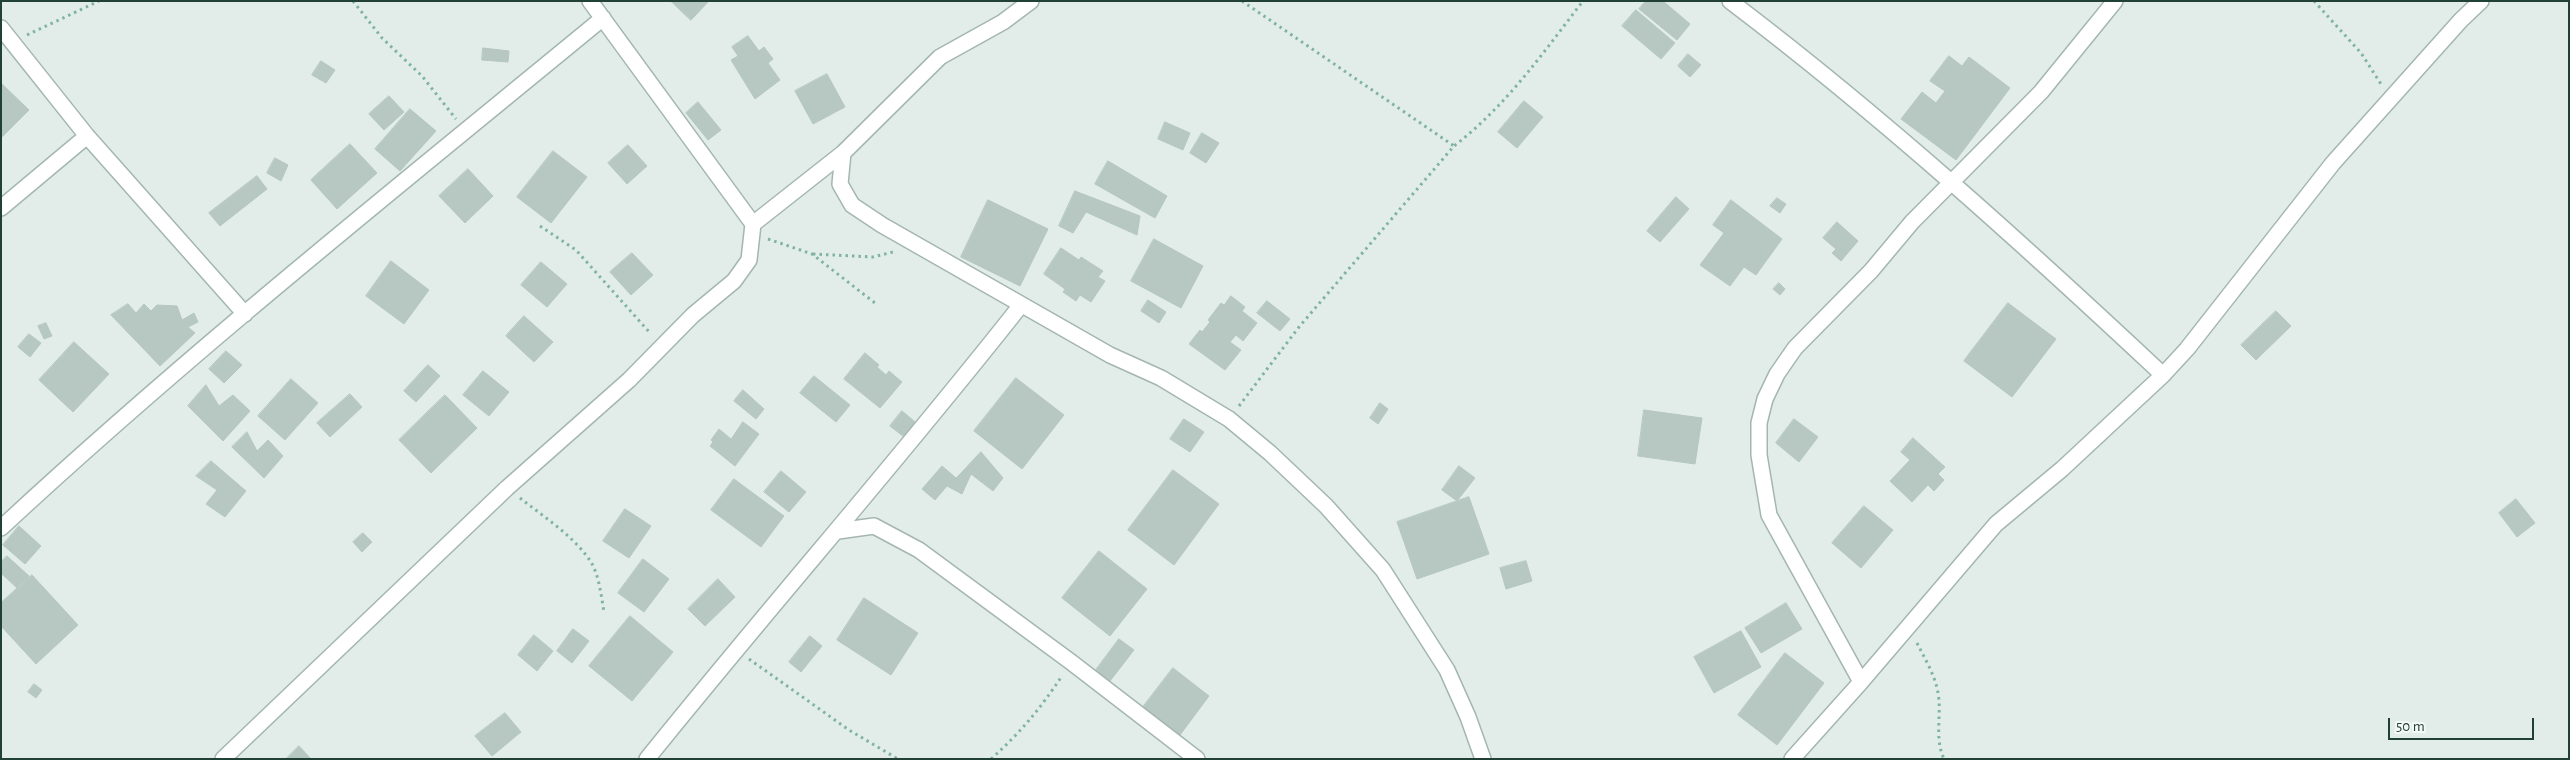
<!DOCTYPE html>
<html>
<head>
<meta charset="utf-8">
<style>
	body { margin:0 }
	#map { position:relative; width:2570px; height:760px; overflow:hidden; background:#e2ede9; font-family:"Alegreya Sans",sans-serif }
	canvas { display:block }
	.frame { position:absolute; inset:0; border:2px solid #214038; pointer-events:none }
	.scale { position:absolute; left:2388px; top:718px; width:146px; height:22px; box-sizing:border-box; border:2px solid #214038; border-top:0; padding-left:6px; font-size:15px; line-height:18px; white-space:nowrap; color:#214038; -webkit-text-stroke:4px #f3f9f6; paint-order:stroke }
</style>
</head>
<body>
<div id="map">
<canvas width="2570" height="760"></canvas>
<div class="frame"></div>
<div class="scale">50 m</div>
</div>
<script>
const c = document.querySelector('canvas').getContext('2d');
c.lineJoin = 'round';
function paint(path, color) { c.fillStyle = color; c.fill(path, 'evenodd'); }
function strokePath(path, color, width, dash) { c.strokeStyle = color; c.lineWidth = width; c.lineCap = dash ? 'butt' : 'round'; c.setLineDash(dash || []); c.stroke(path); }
const building = new Path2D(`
	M671,1H709L691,20Z
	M1646,1H1663L1690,24L1677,40L1639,9Z
	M1636,10L1675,43L1661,59L1622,26Z
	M748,36L759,51L764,47L773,59L768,63L780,80L755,99L731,60L738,56L732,47Z
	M483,48L509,51L508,62L482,60Z
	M1688,54L1701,65L1690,77L1678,66Z
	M1949,56L1962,66L1969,57L2010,88L1956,160L1901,119L1922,92L1936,103L1945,91L1930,81Z
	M321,61L335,70L326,83L312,75Z
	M827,74L845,107L813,124L795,91Z
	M1,83L29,110L1,138Z
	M389,96L404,112L384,130L369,114Z
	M1524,101L1543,117L1517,148L1498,132Z
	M698,102L721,130L708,140L686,113Z
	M410,109L436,131L400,171L375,149Z
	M1165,122L1190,133L1183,150L1158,139Z
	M1202,133L1219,143L1206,163L1190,153Z
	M350,144L377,173L337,209L311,180Z
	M628,145L647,166L627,184L608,163Z
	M553,151L587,177L551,223L517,197Z
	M275,158L288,165L281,181L267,173Z
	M1108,161L1167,196L1155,218L1095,184Z
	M468,169L493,196L465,223L439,196Z
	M257,176L267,189L220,226L209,213Z
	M1075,191L1140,216L1137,235L1086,212L1073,233L1059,226Z
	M1676,197L1689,209L1660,242L1647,231Z
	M1777,198L1786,204L1780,213L1770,206Z
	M988,200L1048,229L1020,286L961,257Z
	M1731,200L1782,239L1756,275L1744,267L1730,286L1700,265L1724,233L1713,225Z
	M1837,222L1858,241L1841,261L1832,253L1836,249L1823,238Z
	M1154,239L1203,266L1181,308L1131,281Z
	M1061,248L1079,260L1081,257L1103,271L1098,277L1105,281L1091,302L1080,295L1076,301L1063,292L1065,289L1044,274Z
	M632,253L653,275L631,295L610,272Z
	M391,261L429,290L404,324L366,296Z
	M541,262L567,284L547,307L521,285Z
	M1779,283L1785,289L1780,295L1773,289Z
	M1231,296L1245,307L1242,311L1257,323L1243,341L1236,335L1230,342L1241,350L1225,370L1189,344L1200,330L1202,332L1210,322L1208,320L1221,303L1224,305Z
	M1148,300L1166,312L1159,323L1141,311Z
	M1267,301L1290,319L1280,331L1257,313Z
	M2008,303L2056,339L2012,397L1964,361Z
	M128,304L136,313L144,304L151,311L157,305L177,306L182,320L194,313L198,322L188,327L195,333L160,366L111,315Z
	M2276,311L2291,326L2256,360L2241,345Z
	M524,316L553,342L534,362L506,336Z
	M46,323L52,336L44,339L38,326Z
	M29,334L41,343L30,357L18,347Z
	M74,342L109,374L73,412L39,380Z
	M226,351L242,365L224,383L209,369Z
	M865,353L879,365L877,367L886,375L889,371L902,382L880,408L844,379Z
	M428,365L440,376L416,402L404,391Z
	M483,371L509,392L489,416L463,395Z
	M814,376L850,405L836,422L800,393Z
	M1016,378L1064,415L1022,469L974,431Z
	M291,379L318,403L285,440L258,416Z
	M206,385L219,406L233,395L250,411L223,441L188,406Z
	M743,390L764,409L756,419L734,401Z
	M350,394L362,407L330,437L317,423Z
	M445,395L477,428L431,473L399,440Z
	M1380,403L1388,409L1378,424L1370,418Z
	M1644,410L1702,418L1695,464L1638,456Z
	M902,411L920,426L908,440L890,426Z
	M1184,419L1204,432L1190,452L1170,439Z
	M1794,419L1818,437L1799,462L1776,443Z
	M743,422L759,434L735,466L710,446L713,442L711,440L719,429L731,439Z
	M247,432L257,451L268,440L283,456L264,478L232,447Z
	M1913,438L1945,467L1938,474L1944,480L1934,491L1928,485L1912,502L1890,481L1910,460L1901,452Z
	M981,452L1003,478L993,491L971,474L962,494L947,486L935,500L922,489L942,466L956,478Z
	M211,461L246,491L225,517L206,504L217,490L196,476Z
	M1459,466L1475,478L1457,501L1442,490Z
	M1173,470L1219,504L1174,565L1128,530Z
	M781,471L806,492L789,512L764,492Z
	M734,479L784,516L761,547L711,510Z
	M1469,497L1489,554L1417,579L1397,522Z
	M2516,499L2535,523L2517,537L2499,513Z
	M1864,506L1893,530L1861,568L1832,543Z
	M625,509L651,526L629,558L603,541Z
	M19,526L41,546L25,564L3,545Z
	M363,533L372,542L362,552L353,542Z
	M1099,551L1147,589L1110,636L1062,598Z
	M7,556L29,576L17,588L1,573V562Z
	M643,559L669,579L644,612L618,593Z
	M1526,561L1532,581L1506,589L1500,568Z
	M32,575L78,625L36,664L1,626V603Z
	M718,579L735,597L705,626L688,609Z
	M864,598L918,633L891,675L837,640Z
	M1786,603L1802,629L1761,653L1745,628Z
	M630,616L673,652L632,701L589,666Z
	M573,629L589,641L572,663L557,651Z
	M1741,631L1761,667L1714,693L1694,657Z
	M534,635L553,651L537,671L518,655Z
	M810,636L822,646L801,672L789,662Z
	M1119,639L1134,650L1110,681L1096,670Z
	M1785,653L1824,683L1777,745L1738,715Z
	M1173,668L1209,696L1180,735L1143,707Z
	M34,684L42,690L36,698L28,692Z
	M505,713L521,732L492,756L475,736Z
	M299,746L311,759H286Z`);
const path = new Path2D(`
	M353,1L382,38L422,76L456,119
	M1242,1L1454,146
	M2314,1L2361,53L2381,84
	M27,35L99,1
	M540,226L576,250L651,334
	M768,239L812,254L875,303
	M813,254L873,257L893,252
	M1239,406L1299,327L1454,146C1506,106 1543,53 1583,1
	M520,498C544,517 571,534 589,559C599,573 601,595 604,612
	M1917,643C1925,659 1935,675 1938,693C1942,715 1934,737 1944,759
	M749,659L849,730L898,759
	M991,759C1022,731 1039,710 1062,676`);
const minor = new Path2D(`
	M1031,1L1003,22L940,57L843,153L840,184L852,205L882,225L1110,355L1161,378L1229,419L1270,453L1326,506L1383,570L1447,670L1468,717L1483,759
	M1730,1C1882,116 2024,245 2163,375
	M1,28L87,136L245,314
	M1,208L87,136
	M753,224L843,153
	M1,528C194,349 400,185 603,18
	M838,531L874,526L919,550L1071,662L1197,759
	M1861,682L1769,515L1759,455V423L1765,399L1777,374L1795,348L1871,271L1912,222L2041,92L2115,1
	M223,759L507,488L629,380L693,315L734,281L749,260L753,224L590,1
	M647,759C770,606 900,459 1021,305
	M1792,759L1861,682L1996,524L2062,469L2163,375L2187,349L2333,163L2461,20L2481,1`);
paint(building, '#b7c8c2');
strokePath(building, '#b4c7c0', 1);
strokePath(minor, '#a4b6b0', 18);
strokePath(path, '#80b3a4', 3, [2.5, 4]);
strokePath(minor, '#fff', 15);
</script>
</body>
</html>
